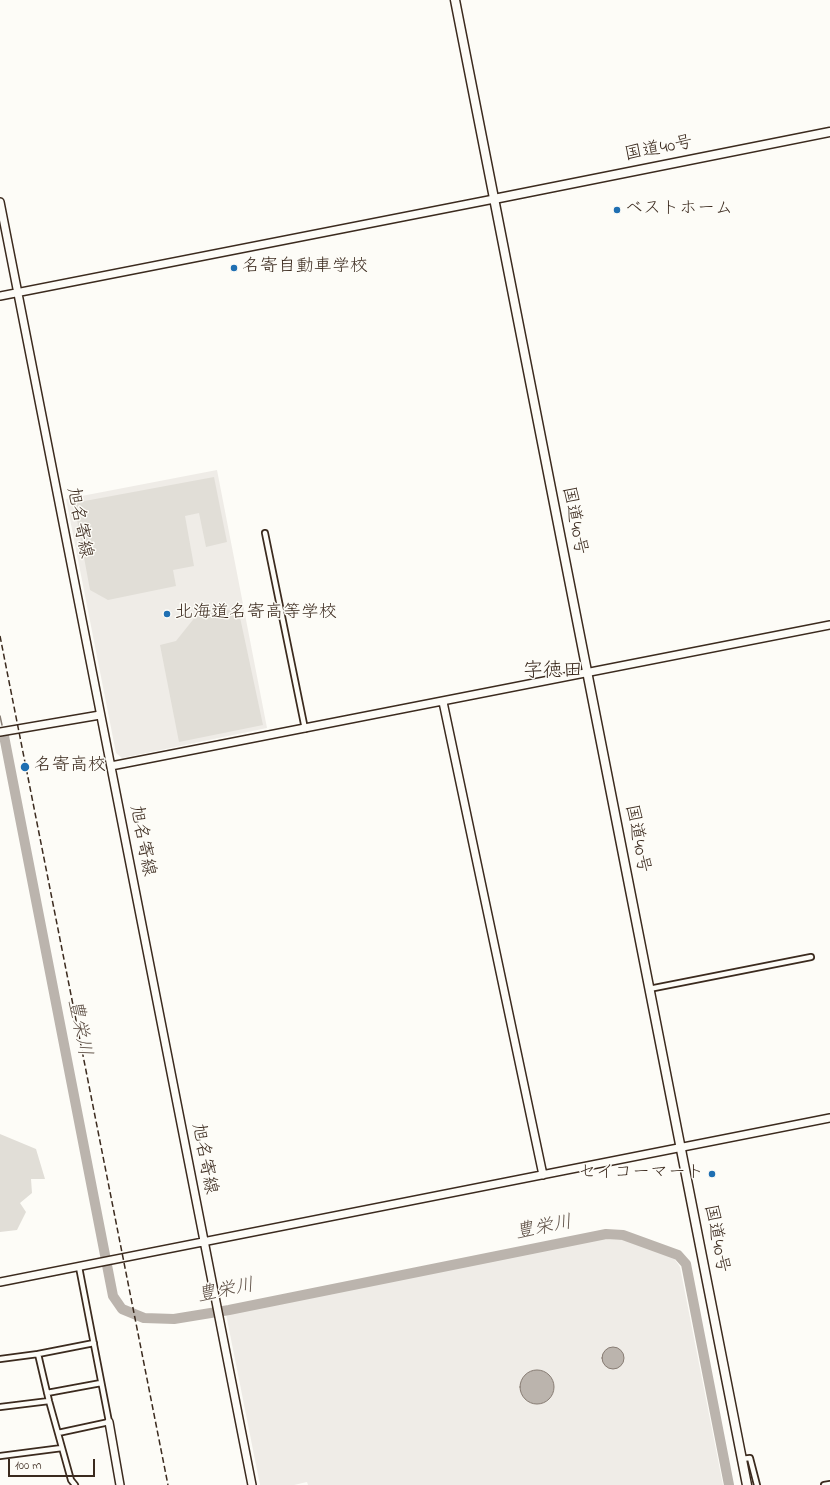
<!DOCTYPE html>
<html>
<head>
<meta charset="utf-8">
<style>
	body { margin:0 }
	#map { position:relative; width:830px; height:1485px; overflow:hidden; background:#fdfcf7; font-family:"Indie Flower",sans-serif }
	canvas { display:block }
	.scale { position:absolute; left:8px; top:1459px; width:87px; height:18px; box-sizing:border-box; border:2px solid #3b2a1e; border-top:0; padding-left:5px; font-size:12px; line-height:14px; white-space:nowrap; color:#3b2a1e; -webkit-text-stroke:3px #fdfcf7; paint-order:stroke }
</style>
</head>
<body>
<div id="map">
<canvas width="830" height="1485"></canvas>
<div class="scale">100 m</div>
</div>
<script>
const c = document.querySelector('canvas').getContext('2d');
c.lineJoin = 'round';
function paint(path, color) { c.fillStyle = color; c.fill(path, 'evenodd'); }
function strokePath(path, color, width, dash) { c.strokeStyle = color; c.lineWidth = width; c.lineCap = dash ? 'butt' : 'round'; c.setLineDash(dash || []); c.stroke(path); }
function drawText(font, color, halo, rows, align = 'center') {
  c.font = font + ' "Indie Flower","Klee One",sans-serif'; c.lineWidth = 3; c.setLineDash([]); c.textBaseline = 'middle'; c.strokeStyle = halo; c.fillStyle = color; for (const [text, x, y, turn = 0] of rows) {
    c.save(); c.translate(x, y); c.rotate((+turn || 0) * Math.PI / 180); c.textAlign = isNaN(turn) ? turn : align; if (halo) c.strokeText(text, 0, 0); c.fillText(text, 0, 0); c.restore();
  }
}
const built = new Path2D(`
	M217,470L267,728L122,758L116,753L66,499Z
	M604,1239L626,1240L674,1258L680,1267L723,1485H308L307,1482L294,1485H260L226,1314Z`);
const green = new Path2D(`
	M214,477L227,542L206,547L199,513L185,516L194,566L173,570L176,586L108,600L90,590L74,503Z
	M238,608L263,725L179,742L160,645L176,641L196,616Z
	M0,1134L36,1149L45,1179H31L32,1193L20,1203L26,1212L17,1230L0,1232Z`);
const water = new Path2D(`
	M602 1358a11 11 0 1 1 22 0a11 11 0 1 1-22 0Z
	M520 1387a17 17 0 1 1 34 0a17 17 0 1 1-34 0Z`);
const stream = new Path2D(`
	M0,716L2,725`);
const river = new Path2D(`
	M4,736L113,1296L122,1309L144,1318L174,1319L229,1310L606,1234L623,1235L678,1255L686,1264L729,1485`);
const street = new Path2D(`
	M265,533L305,729
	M649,989L811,957
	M38,1354L49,1401L71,1480L75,1485
	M0,1359L38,1354L94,1343
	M47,1393L101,1383
	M0,1407L49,1401
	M58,1433L109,1422L79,1267
	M0,1456L62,1448
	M741,1459L750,1458L757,1485
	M824,1485L830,1484`);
const secondary = new Path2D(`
	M0,202L252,1485
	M0,296L494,199
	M443,702L543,1175
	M0,732L100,715
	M111,766L830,625
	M0,1282L830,1118
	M109,1422L120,1485`);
const highway = new Path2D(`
	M455,0L747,1485
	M494,199L830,132`);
const rail = new Path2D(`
	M0,636L168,1485`);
const markers = [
	[617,210,4,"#1f6fb2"],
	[234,268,4,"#1f6fb2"],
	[167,614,4,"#1f6fb2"],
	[25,767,5,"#1f6fb2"],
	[712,1174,4,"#1f6fb2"]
];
const streetNames = [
	["国道40号",659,150,-11],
	["国道40号",573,521,79],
	["旭名寄線",78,523,79],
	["国道40号",636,839,79],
	["旭名寄線",141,841,79],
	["旭名寄線",203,1159,79],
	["国道40号",715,1239,79]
];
const poiNames = [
	["ベストホーム",625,210],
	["名寄自動車学校",242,268],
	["北海道名寄高等学校",175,614],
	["名寄高校",34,767],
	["セイコーマート",704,1174,"right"]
];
const waterNames = [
	["豊栄川",78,1028,79],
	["豊栄川",544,1229,-11],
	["豊栄川",226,1292,-11]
];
const quarterNames = [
	["字徳田",553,673]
];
paint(built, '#efece7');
paint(green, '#e1ded7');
paint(water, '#bbb4ad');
strokePath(water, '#887d74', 1);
strokePath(stream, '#887d74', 1.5);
strokePath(river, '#bbb4ad', 10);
strokePath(street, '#3b2a1e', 8);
strokePath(secondary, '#3b2a1e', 10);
strokePath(highway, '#3b2a1e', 11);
strokePath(street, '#fdfcf7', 4.5);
strokePath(secondary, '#fdfcf7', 7);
strokePath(highway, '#fdfcf7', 8);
strokePath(rail, '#3b2a1e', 1.5, [6, 3]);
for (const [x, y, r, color] of markers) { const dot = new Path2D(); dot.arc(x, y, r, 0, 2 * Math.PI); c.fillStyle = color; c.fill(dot); strokePath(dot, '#fdfcf7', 1.5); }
drawText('18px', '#3b2a1e', '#fdfcf7', streetNames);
drawText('18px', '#3b2a1e', '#fdfcf7', poiNames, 'left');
drawText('italic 19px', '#615349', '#fdfcf7', waterNames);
drawText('20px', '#3b2a1e', '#fdfcf7', quarterNames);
</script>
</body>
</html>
